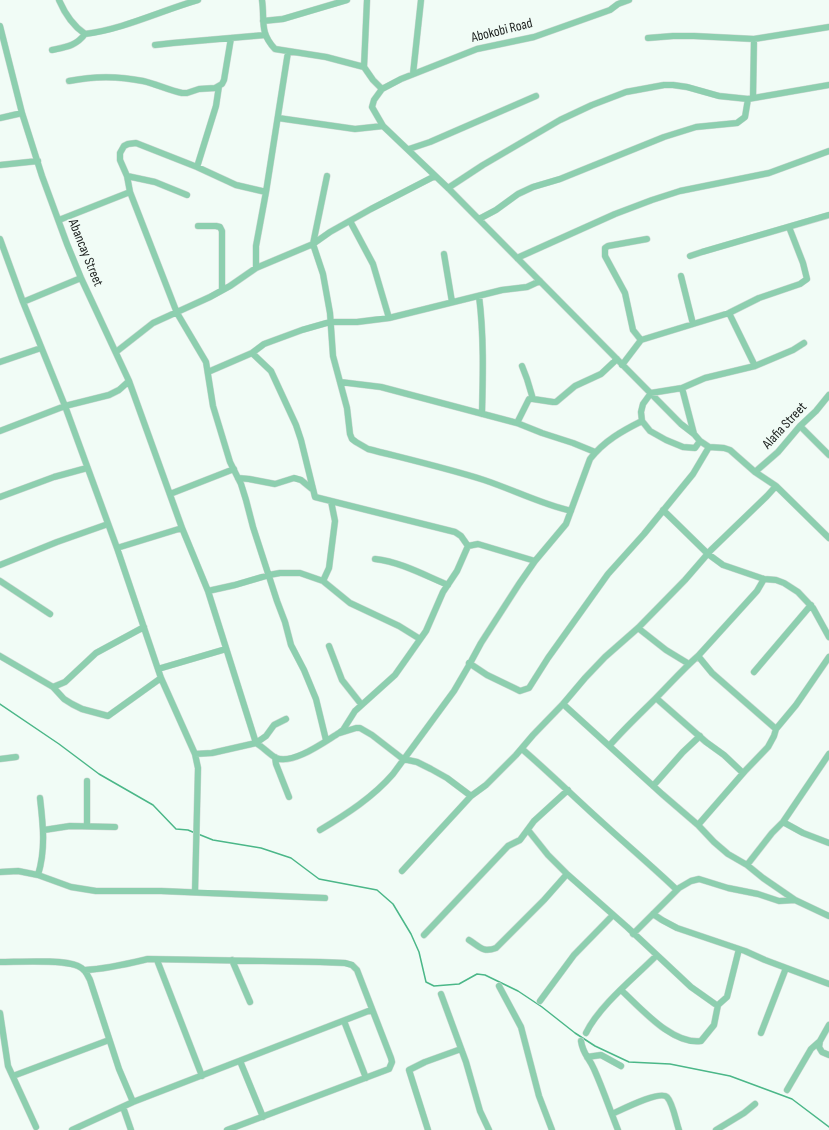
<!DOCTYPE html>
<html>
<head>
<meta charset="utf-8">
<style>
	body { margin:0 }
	canvas { display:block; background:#f1fcf6 }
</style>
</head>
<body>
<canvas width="829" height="1130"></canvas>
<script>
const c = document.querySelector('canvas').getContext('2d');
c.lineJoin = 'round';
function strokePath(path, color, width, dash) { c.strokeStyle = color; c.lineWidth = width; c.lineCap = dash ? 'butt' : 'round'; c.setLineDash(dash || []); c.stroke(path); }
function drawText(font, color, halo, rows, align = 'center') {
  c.font = font + ' "Sofia Sans Condensed",sans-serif'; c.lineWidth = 3.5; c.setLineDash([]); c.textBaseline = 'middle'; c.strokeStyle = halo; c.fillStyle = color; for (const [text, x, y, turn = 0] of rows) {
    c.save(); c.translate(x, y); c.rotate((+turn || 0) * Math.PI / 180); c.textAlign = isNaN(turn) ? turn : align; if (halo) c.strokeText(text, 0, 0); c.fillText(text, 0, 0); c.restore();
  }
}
const stream = new Path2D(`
	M0,704L59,744L99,774L153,805L176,829L188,830L195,833
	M198,834L213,840L261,848L291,858L319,879L377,890L393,904L411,934L419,952L426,982L434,986L459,984L477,974L485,975L518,991L542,1007L575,1033L595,1046L629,1062L670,1064L730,1076L792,1099L829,1127`);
const street = new Path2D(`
	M59,0C65,14 72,25 85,34C124,29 160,11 198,0
	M262,0C265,21 259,32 275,49L326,57L364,67L373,80L382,89L374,100L372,107L383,126L448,188L681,424L694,434L700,441L709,447L724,448L730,450L755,472L776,486L829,538
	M263,21L283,19L347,0
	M0,26L22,113
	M648,38L673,36H694L754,39L829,27
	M155,45L173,43L265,35
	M52,50C66,47 76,46 85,34
	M364,67L367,0
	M413,74L421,0
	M69,81C93,76 119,76 143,81C156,84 168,90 182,93H187L199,89L215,88L222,84L224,80L231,38
	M382,89L401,79L477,49L534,37L610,10L618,4L629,0
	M753,98L754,39
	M0,118L22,113L42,176L67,244L81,278L129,381L182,528L117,548
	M278,118L355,129L383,126
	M409,149L430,142L536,96
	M0,165L38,161
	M197,167L216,106L219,86
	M127,176L155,182L187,195
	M327,176L313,244L323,274L330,313L333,356L347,408L350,434L352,439L356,442L368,449C407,459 446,468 484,480C514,490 541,504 571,511
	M448,188L483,165L560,120L592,105L626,92L664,85H673L687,87L719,96L748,99L829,85
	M266,192L236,185L197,167L136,143L128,144L124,146L120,153V160L127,176L130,192L177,313L206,362L213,406L230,462L241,484L246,500L253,527L277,601L285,622L291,645L304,670L316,699L326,740
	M479,219L496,210L518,194L533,187L560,179L664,137L696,127L737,123L745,117L748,99
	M59,220L130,192
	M350,221L373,264L389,318
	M198,226H216L220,227L222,231V290
	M0,239L23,302L65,406L117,548L161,678L195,754L198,768L195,892
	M444,254L452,302
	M690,256L702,252L829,215
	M517,258L615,214L652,200L680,191L769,173L829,151
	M256,268V246L266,192L288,52
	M681,276L693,324
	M479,296C484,335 483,375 482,414
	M23,302L81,278
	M729,313L755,366
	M641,340L633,330L625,293L605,256V248L608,246L647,239
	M116,352L153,323L210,297L230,286L256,268L313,244L330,232L371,209L435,176
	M0,362L41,348
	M622,365L641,340L729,313L759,298L800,284L807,279L803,263L789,227
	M522,366L527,379L533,399
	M208,372L252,353L264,344L302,330L330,322H357L389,318L502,290L527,287L540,281
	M340,382L381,387L517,423L542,433L573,443L595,452
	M682,388L694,434
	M517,423L529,399H533L553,402H556L575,386L601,374L617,359
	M800,426L829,455
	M0,431L65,406L109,395L119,390L129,381
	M700,441L695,448L683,447L666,440L650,431L642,421L641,412L643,404L651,393L682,388L705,378L755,366L793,350L804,343
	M755,472L778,452L800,426L816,411L829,395
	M238,478L249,479L275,484L294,478L301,480L312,489
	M170,494L234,469
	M0,497L54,477L87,468
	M663,510L708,554L723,565L764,579L776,580L784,583L798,592L813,608L829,637
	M182,528L208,591L256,743C263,747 269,754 276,758C293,765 324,742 339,733L343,730L355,711L395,675L407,658L426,631L443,592L457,571L468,546L461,536L455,532L315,497L301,440L296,425L271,371L252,353
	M468,546L478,544L535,561
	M375,559C401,562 424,575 448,585
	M0,565L57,542L108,524
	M0,581L50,614
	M323,581L329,568L335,521L331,501
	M208,591L235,585L269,575L280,573H300L323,581L350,603L399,626L420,639
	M638,628L666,650L689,664
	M329,646L342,680L361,704
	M0,656L53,687L64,699L72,704L82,709L108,716L161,678
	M698,656L712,673L776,729
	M469,663L487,675L514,688L520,691L529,688L548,658L608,574L644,534L693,474L709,447
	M158,669L226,649
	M754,672L811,605
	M53,687L65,682L96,653L144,627
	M656,698L706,742L724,755L743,773
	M563,704L662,794L698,825L714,842L728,854L747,865L763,878L795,900
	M340,733L356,728H360L372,735L403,759L417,762L431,769L447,778L471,796
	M610,745C624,729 640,714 656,698C670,684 683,669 698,656L757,591L764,579
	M522,749C550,773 576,799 604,824C628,846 653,867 677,890
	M195,754L212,753L256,743L266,736L274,725L286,719
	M275,757L276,764L289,797
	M0,759L16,757
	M87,781V826
	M653,786L683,752L700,736
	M783,822L803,833L829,843
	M698,825L745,771L768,747L774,736L776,729L796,705L829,657
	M44,830L70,826L115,827
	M320,830C347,814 373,797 393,774L454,691L468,667L481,643L519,584L535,561L566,524L590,459C604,441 622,431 642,421
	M528,830L548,855L567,874L627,927L691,987L715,1004L718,1005L727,997L739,949
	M747,865L772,833L783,822L829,754
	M402,871L471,796L486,785L516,755L533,735L563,704L585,678L605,657L638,628L685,580L711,550L767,496L776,486
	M0,872L18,871L38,875L71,887L96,891H161L325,898
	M38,875C46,849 43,824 40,798
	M653,914L662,920L677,928L745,951L765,960L829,984
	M633,934L679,888L691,881L699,879L728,888L758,894L779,901L795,900L829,916
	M424,935L508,846L520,840L534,821L568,790
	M469,940C480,947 483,953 496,948L544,900L567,874
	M157,960L202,1076
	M232,960L250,1002
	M0,962C18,962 63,959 78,966C85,969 87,974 90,980L119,1069L133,1102
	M85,970C107,969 127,964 148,959L320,962L345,963L352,965L357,970L391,1058L392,1062L389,1069L227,1130
	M499,986L521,1027L539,1096L552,1130
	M621,990C641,1008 672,1045 701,1041L714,1025L718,1005
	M441,994L466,1062L480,1111L489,1130
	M540,1001L574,955L613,915
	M0,1013L8,1066L36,1127
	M344,1021L366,1078
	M829,1025L820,1041L819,1047L822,1052L829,1055
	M586,1033C599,1006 635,977 656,956
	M761,1033L786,968
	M581,1041C583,1055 589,1057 594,1069C603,1089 610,1110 618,1130
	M587,1057L601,1055L621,1066
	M240,1061L263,1117
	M13,1076L109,1040
	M787,1090L811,1049L820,1041
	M123,1107L131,1130
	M612,1114C621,1110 660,1090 667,1097C673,1103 676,1122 679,1130
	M72,1130L133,1102L371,1010
	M428,1130L409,1070L425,1062L461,1049
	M716,1130L744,1113L755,1104`);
const streetNames = [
	["Abokobi Road",502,31,-14],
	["Abancay Street",85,253,68],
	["Alafia Street",785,426,-47]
];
strokePath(stream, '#4bb788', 1.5);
strokePath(street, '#cfd9d4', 7);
strokePath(street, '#8dcfaf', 6);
drawText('14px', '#1d211f', '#f1fcf6', streetNames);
</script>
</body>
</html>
